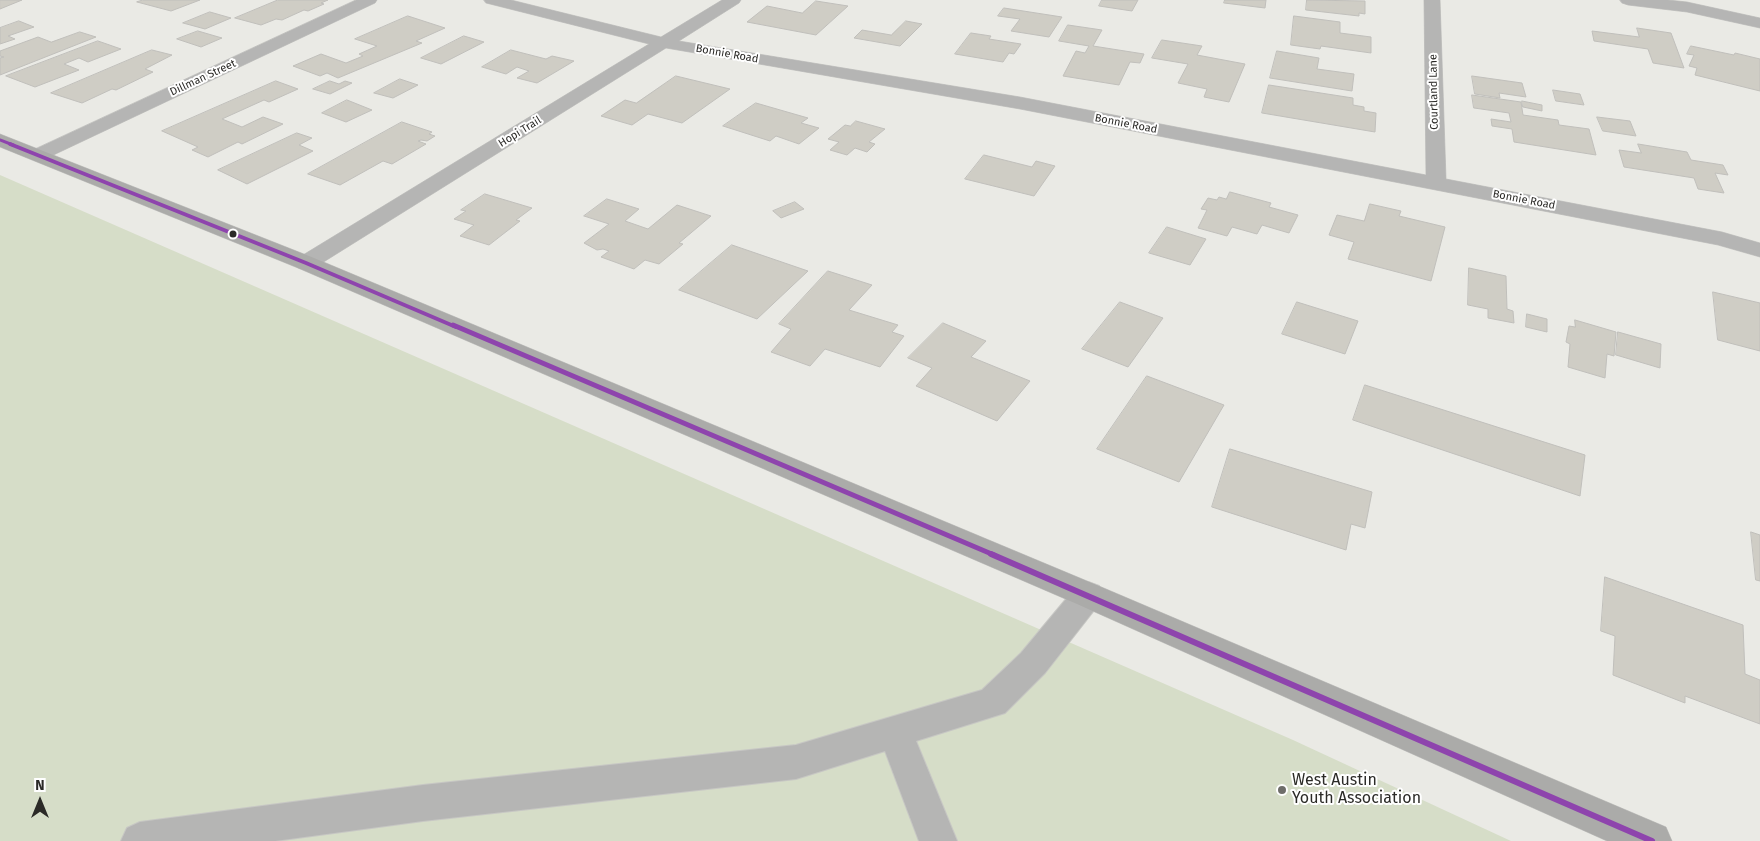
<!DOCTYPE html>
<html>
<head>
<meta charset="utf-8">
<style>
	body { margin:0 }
	#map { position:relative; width:1760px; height:841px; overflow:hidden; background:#eaeae5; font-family:"Fira Sans",sans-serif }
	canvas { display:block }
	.north { position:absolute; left:15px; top:776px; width:50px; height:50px; -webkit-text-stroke:4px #fff; paint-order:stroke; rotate:0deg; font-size:14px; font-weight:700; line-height:20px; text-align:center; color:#2b2a27 }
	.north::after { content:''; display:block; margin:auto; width:18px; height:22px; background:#2b2a27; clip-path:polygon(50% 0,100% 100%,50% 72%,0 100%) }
</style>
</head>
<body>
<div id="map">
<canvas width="1760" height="841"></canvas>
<div class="north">N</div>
</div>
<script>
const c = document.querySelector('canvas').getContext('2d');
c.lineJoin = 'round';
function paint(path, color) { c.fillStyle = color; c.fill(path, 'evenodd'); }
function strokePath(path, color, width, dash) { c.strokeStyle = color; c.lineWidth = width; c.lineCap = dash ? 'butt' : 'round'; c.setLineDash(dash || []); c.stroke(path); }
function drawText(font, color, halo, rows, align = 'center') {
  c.font = font + ' "Fira Sans",sans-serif'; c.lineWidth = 4; c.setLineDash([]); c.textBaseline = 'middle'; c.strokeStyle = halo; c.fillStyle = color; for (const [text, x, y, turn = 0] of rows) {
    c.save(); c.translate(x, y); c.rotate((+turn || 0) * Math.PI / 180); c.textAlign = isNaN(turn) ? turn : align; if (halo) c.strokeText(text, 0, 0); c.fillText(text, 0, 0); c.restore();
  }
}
const green = new Path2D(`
	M0,175L1293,740L1511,841H0Z`);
const building = new Path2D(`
	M0,0H22L0,9Z
	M143,0H200L171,11L137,2Z
	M278,0H328L321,3L324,4L308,11L304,10L282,20L276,19L261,25L235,18Z
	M1102,0H1138L1132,11L1099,6Z
	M1225,0H1266L1265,8L1224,3Z
	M1307,0L1365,1V14L1359,13V16L1306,10Z
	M816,1L848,6L816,35L747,22L767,6L802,13Z
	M1004,8L1062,17L1049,37L1011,31L1020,19L998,16Z
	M210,12L231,18L205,29L183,23Z
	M408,16L445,28L416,41L422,43L338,78L327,73L320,76L293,66L321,54L346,63L363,56L359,54L377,46L355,39Z
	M1294,16L1340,22V33L1371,37V53L1321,46L1320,49L1291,45Z
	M19,21L34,27L8,36L15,39L0,44V28Z
	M906,21L922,24L900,46L854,38L862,30L891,35Z
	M1068,25L1102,30L1093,46L1144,54L1140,63L1130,62L1119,85L1063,76L1076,51L1085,53L1089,46L1059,41Z
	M1637,28L1671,33L1684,68L1653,63L1648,49L1594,41L1592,31L1639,37Z
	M198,31L222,38L201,47L177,39Z
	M80,32L96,37L0,75V58L4,57L0,56V51L38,37L51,42Z
	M971,33L991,36L989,39L1021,44L1014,54L1009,53L1003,62L955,54Z
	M464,36L484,42L441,64L421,58Z
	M1162,40L1202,46L1197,55L1245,64L1229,102L1204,97L1207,89L1178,83L1188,64L1152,58Z
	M98,41L121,49L88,62L79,58L64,64L79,70L35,87L6,76Z
	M1691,46L1734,55L1735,53L1760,59V91L1695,75L1697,68L1689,66L1694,55L1687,54Z
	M152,50L172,55L145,69L153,72L116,90L112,89L82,103L51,93Z
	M511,50L546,59L552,56L574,61L537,83L517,78L529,71L517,67L506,74L482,67Z
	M1277,51L1319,58L1317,69L1354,74L1352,91L1270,78Z
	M676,76L730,89L682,123L648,114L632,125L601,116L625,100L636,103Z
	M1472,76L1522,83L1526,97L1499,93L1500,98L1475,94Z
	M400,79L418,85L393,98L374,93Z
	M276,81L298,89L269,102L264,100L222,119L242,127L263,117L283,124L242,144L238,142L208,157L192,150L198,147L162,131Z
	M330,81L339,84L345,81L352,83L330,94L313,89Z
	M1269,85L1353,98V105L1364,107V111L1376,113L1375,132L1262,113Z
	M1553,90L1580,94L1584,105L1556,101Z
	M1472,95L1521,102L1523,115L1558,120L1559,125L1589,129L1596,155L1514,142L1512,129L1492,126L1491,119L1511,122L1509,113L1474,108Z
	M347,100L372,110L346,122L322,113Z
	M1522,101L1542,105V111L1523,107Z
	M756,103L808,118L801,123L819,128L799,144L776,136L770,141L723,126Z
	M1597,117L1630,121L1636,136L1603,131Z
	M856,121L885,129L869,142L875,144L867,152L855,148L847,155L830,150L839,142L828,139L845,125L850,126Z
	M402,122L432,132L429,134L435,136L427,141L421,140L418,141L426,144L392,164L383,161L340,185L308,174Z
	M297,133L312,138L299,145L313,151L247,184L218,170Z
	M1638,144L1687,152L1691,160L1723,165L1728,175L1715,173L1724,193L1698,189L1694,178L1624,167L1619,150L1641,153Z
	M984,155L1032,167L1036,161L1055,166L1034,196L965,179Z
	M1230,192L1271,203L1269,207L1298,215L1289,233L1262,225L1257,234L1232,227L1227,236L1198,228L1207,210L1201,209L1208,198L1217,200L1219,197L1226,199Z
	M485,194L532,208L516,220L520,221L489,245L460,236L474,225L454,219L466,211L461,210Z
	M607,199L639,209L625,221L648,229L677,205L711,216L679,243L683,244L659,264L645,260L634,269L601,257L609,251L603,249L597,250L584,243L609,224L584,216Z
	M795,202L804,209L781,218L773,211Z
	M1370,204L1401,211L1399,216L1445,227L1431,281L1348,259L1354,242L1329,235L1337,215L1364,221Z
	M1167,227L1206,239L1190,265L1149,253Z
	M732,245L808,271L757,319L679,290Z
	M1469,268L1506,276L1507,309L1513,311L1514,323L1488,318V309L1468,305Z
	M828,271L872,285L849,310L898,325L892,332L904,336L880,367L825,349L810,366L771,352L791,329L779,324Z
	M1713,292L1760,303V351L1718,340Z
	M1120,302L1163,318L1128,367L1082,349Z
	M1297,302L1358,321L1345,354L1282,334Z
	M1527,314L1547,319V332L1526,327Z
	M1575,320L1616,332L1614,356L1607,354L1605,378L1568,367L1570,344L1566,342L1569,326L1575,327Z
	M943,323L986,341L971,357L1030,381L997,421L916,386L932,368L908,358Z
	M1618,332L1661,344L1660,368L1616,355Z
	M1147,376L1224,405L1179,482L1097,449Z
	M1365,385L1585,455L1580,496L1353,420Z
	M1230,449L1372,492L1365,528L1351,524L1346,550L1212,507Z
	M1751,532L1760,535V581L1756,580Z
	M1605,577L1743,625L1745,674L1760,680V724L1685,696V703L1613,675L1615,636L1601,631Z`);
const lane = new Path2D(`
	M1088,582L1099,586L1103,595L1099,604L1045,673L1005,713L916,741L957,841H919L885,751L796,779L423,821L275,841H121L127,828L140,822L423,785L796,745L982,690L1021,653L1077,586Z`);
const street = new Path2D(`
	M356,0H377L375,3L45,159L38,161L31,159L28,155L31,151Z
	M484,0H511L661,37L722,0H741L739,3L679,41L1020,97L1426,175L1424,0H1440L1446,179L1722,232L1760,243V257L1718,245L1020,109L666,48L314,268L306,270L298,268L294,263L298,258L649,44L486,3Z
	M1620,0H1668L1687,2L1760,18V28L1687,12L1628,5L1622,3Z`);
const secondary = new Path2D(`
	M0,134L314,258L1099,586L1666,827L1672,841H1607L1077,604L298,268L0,147Z`);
const bus1Far3 = new Path2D(`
	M0,140L13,145`);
const bus1Far2 = new Path2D(`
	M10,144L306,263L456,327`);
const bus1Far1 = new Path2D(`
	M453,325L994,555`);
const bus1 = new Path2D(`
	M991,554L1652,841`);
const markers = [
	[233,234,4.5,"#2b2a27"],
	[1282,790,5,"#6e6d6a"]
];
const farStreetnames = [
	["Bonnie Road",727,54,10],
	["Dillman Street",203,78,-25],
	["Courtland Lane",1434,92,-91],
	["Bonnie Road",1126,124,11],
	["Hopi Trail",520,132,-32],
	["Bonnie Road",1524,200,11]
];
const nearPoinames = [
	["West Austin",1292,781],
	["Youth Association",1292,799]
];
paint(green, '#d6ddc8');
paint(building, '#cfcdc5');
strokePath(building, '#c0bfbb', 1);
strokePath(lane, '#c7c7c4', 2);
strokePath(street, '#c7c7c4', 1);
strokePath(secondary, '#c7c7c4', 1);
paint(lane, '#b5b5b4');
paint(street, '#b5b5b4');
paint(secondary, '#ababa9');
strokePath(bus1Far3, '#8e44ad', 3);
strokePath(bus1Far2, '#8e44ad', 4);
strokePath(bus1Far1, '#8e44ad', 5);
strokePath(bus1, '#8e44ad', 6);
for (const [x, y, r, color] of markers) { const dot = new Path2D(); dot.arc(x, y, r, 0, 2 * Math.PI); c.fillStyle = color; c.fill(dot); strokePath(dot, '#fff', 2); }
drawText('11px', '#2b2a27', '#fff', farStreetnames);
drawText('16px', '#2b2a27', '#fff', nearPoinames, 'left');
</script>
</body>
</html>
